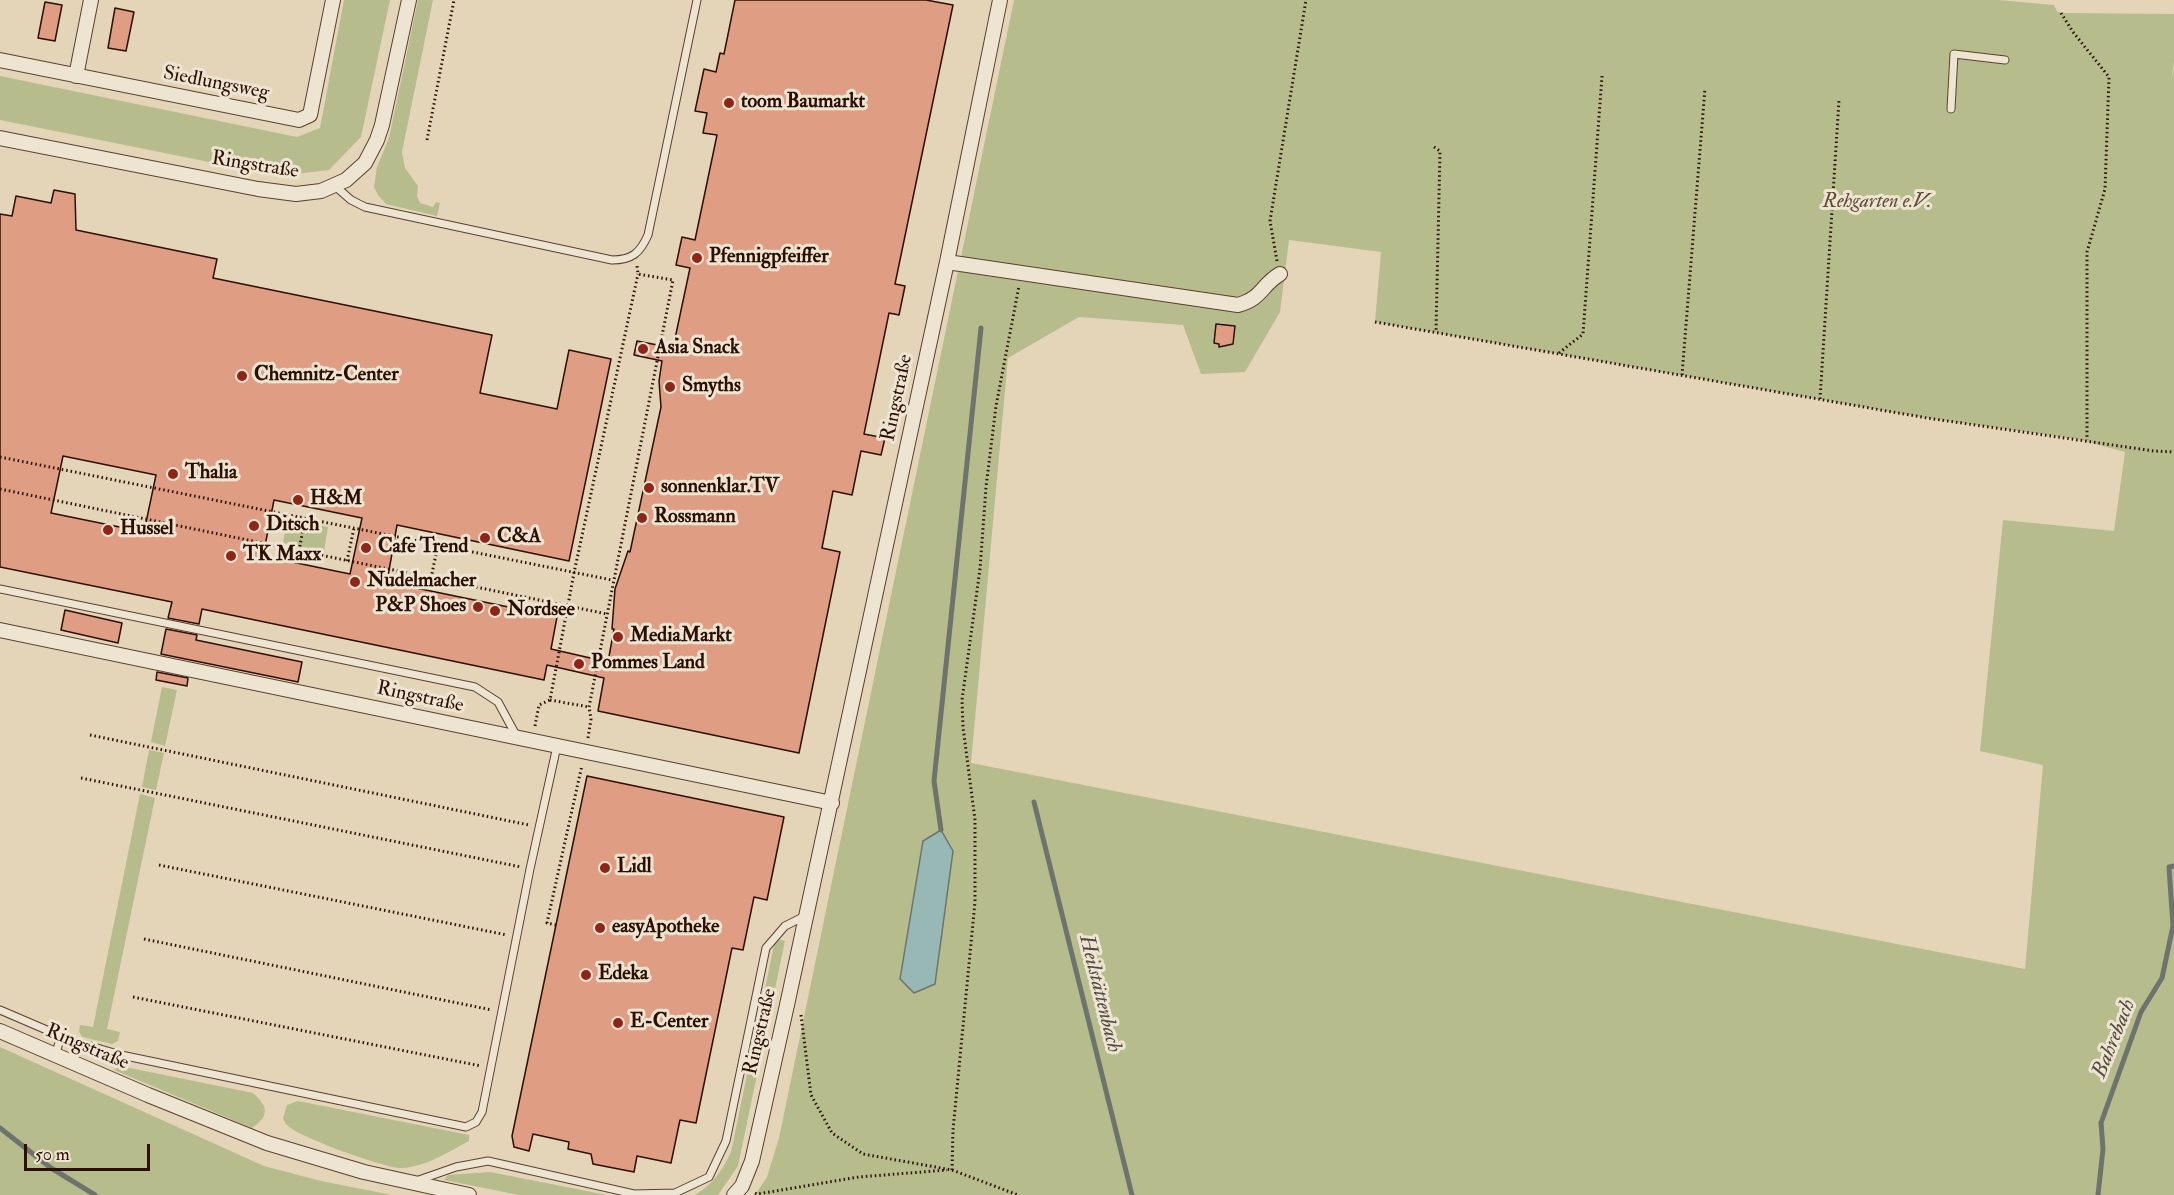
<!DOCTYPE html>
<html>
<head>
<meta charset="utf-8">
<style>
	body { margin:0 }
	#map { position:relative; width:2174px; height:1195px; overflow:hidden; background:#e4d5b9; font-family:"IM FELL Double Pica",serif }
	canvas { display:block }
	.scale { position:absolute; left:24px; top:1144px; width:126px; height:27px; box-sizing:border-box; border:3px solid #2d0f02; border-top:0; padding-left:8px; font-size:18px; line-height:21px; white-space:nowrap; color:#2d0f02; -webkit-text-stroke:4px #ede4d2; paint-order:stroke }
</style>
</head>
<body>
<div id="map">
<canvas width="2174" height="1195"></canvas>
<div class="scale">50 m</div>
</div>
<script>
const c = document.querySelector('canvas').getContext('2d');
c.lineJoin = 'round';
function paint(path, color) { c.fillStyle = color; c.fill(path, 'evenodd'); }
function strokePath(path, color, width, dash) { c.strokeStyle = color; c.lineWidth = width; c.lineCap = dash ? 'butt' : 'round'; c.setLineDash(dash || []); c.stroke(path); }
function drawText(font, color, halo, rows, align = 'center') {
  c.font = font + ' "IM FELL Double Pica",serif'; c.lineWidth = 6; c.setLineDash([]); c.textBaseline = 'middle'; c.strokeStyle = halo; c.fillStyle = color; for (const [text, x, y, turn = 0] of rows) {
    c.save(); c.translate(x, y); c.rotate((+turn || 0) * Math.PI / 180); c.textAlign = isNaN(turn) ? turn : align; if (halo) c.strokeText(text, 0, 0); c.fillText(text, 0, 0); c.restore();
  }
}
const green = new Path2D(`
	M344,0H390L361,137L329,170L279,176L0,120V76L297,137L320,128Z
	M418,0H433L402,152L405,168L418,186L417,196L420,203L433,207L436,202L440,203L437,216L386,204L378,195L374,187L377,167L389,138Z
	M1014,0H1999L2054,5L2057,11L2061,13L2174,14V62L2171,82L2174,68V1195H755L767,1177L779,1138ZM1289,240L1381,252L1375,322L1927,418L2077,439L2125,452L2114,531L2003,520L1980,751L2043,765L2025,969L971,763L1008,358L1079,317L1183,325L1201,374L1245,372L1280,312Z
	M287,519L328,527L324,551L283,543Z
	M162,687L177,690L165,746L151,742Z
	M149,750L164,753L156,790L142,787Z
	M140,794L155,798L107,1029L120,1032L118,1041L112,1044L82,1037L79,1031L80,1025L93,1027Z
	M778,939L785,941L738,1166L718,1195H695C713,1184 722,1171 731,1152L774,945Z
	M0,1047L264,1166L321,1181L392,1195H0Z
	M120,1066L253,1093C267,1106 271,1115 252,1128L114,1070Z
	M298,1101L469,1135V1141C448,1152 426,1167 401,1168C384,1168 299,1137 288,1126C285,1124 284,1120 283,1118L287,1105Z
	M490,1172L607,1195H519L444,1180L448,1175Z`);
const water = new Path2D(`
	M941,830L953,851L935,984L914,993L900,979L923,841Z`);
const stream = new Path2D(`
	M1034,802L1132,1195
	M941,830L934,781L981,328
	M0,1128L51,1168L95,1195
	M2098,1195L2103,1149L2101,1123L2141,1012L2162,978L2173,926L2169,867L2174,866`);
const building = new Path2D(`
	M735,0H926L953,5L895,284L905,286L899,315L889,313L864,434L885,438L881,455L861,451L852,495L833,491L822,548L840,552L799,753L598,711L604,678L547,665L544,680L202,609L199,624L168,618L172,602L0,567V214L12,216L16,196L51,203L54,190L75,194L76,230L217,259L213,278L492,335L480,393L557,409L569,350L611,359L569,561L397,525L387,582L557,617L551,649L608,662L614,629H612L615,589L628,551L630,552L661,407L659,381L662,361L634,355L637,341L673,348L690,268L676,265L682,237L695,240L717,135L703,133L707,113L695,111L704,69L716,72L720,53L724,54ZM63,456L156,475L144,532L51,513ZM274,500L362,518L350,574L263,556Z
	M45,2L62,5L55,41L38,38Z
	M115,8L134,12L126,51L108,48Z
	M1216,324L1235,326L1233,344L1219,347V344L1214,343Z
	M65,610L122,623L118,643L61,630Z
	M166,629L197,635L196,640L302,662L298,682L161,654Z
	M157,672L188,678L187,686L156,680Z
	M587,776L784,817L767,900L754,897L743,950L732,948L696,1123L680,1120L671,1163L637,1156L634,1172L593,1164L591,1154L568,1149L569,1142L533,1134L529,1151L514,1147L512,1136Z`);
const path = new Path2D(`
	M2061,13L2073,32L2109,77L2105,189L2087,252V440
	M427,140L454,0
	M1434,147L1440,151L1436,331
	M1277,261L1270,221L1306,0
	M1375,322L1927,418L2154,451L2174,452
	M1559,353L1583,334L1602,76
	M1682,375L1705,88
	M1820,399L1839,100
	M0,457L612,580
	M0,489L607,614
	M299,551L305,518
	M347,561L354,528
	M431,578L438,545
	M550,700L589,707
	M535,726L539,705L550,700L574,573L638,274
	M90,735L529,825
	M588,738L591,719L589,707L673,280L638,274L637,266
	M81,778L521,867
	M159,865L507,935
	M556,925L547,923L582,765
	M144,939L492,1010
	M133,997L481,1066
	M801,1015L811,1095L832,1133L863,1154L952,1170L1018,1195
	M952,1170L953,1130L975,902V820L963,727L962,700L980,569L986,487L996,406L1019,286
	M755,1193L757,1194L859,1177L947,1170`);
const lane = new Path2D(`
	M1951,109L1954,54L2005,60
	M335,186L351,200L365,207L612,260C632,260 640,253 648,235L697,0
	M0,589L475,687L498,702L517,737
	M0,1010L70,1040L121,1055L466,1127L476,1122L482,1112L530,869L557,746
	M55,1056L61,1036
	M416,1181L456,1167L488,1161L634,1194L675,1193L709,1177L726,1141L766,948L785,926L805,916`);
const street = new Path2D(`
	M0,60L299,120L310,115L333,0
	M76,76L91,0
	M0,138L258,189L296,194L321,191L346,180L365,163L377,140L382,125L409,0
	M947,262L1238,305C1263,298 1261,285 1280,274
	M0,630L832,803
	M0,1031L148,1095L267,1143L364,1172L469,1195
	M734,1195L742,1186L752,1161L787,1005L947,262L1000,0`);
const markers = [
	[729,103,6,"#8f2418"],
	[697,258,6,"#8f2418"],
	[643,349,6,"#8f2418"],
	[242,376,6,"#8f2418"],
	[670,387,6,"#8f2418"],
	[173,474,6,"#8f2418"],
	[649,488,6,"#8f2418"],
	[298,500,6,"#8f2418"],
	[642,518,6,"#8f2418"],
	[254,526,6,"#8f2418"],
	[108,530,6,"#8f2418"],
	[485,538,6,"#8f2418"],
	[366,548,6,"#8f2418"],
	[231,556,6,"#8f2418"],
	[355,582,6,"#8f2418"],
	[478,607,6,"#8f2418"],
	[495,611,6,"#8f2418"],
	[618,637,6,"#8f2418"],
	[579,664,6,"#8f2418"],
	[605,868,6,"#8f2418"],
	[600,928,6,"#8f2418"],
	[586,975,6,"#8f2418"],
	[618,1023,6,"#8f2418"]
];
const streetNames = [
	["Siedlungsweg",216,84,11],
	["Ringstraße",255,166,9],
	["Ringstraße",898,398,-78],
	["Ringstraße",420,698,12],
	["Ringstraße",761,1032,-77],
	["Ringstraße",87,1048,23]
];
const poiNames = [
	["toom Baumarkt",741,103],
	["Pfennigpfeiffer",709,258],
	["Asia Snack",655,349],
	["Chemnitz-Center",254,376],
	["Smyths",682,387],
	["Thalia",185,474],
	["sonnenklar.TV",661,488],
	["H&M",310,500],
	["Rossmann",654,518],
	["Ditsch",266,526],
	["Hussel",120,530],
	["C&A",497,538],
	["Cafe Trend",378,548],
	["TK Maxx",243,556],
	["Nudelmacher",367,582],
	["P&P Shoes",466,607,"right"],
	["Nordsee",507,611],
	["MediaMarkt",630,637],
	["Pommes Land",591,664],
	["Lidl",617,868],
	["easyApotheke",612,928],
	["Edeka",598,975],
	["E-Center",630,1023]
];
const parkNames = [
	["Rehgarten e.V.",1877,203]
];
const waterNames = [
	["Heilstättenbach",1099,994,76],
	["Bahrebach",2115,1039,-68]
];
paint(green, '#b7bc8d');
paint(water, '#97b8b5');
strokePath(water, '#6d746d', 1.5);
strokePath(stream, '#6d746d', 5);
paint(building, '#df9d84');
strokePath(building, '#2d0f02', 1.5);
strokePath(lane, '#5b4030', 9);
strokePath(street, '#5b4030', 16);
strokePath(path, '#2d0f02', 3, [1.5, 3]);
strokePath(lane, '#ede4d2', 7);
strokePath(street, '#ede4d2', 14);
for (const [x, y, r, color] of markers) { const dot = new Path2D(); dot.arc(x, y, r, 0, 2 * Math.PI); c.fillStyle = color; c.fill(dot); strokePath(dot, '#ede4d2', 2); }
drawText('20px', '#2d0f02', '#ede4d2', streetNames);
drawText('bold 20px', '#2d0f02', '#ede4d2', poiNames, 'left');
drawText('italic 20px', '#5d4c33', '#ede4d2', parkNames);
drawText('italic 21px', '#524a41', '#ede4d2', waterNames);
</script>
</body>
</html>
